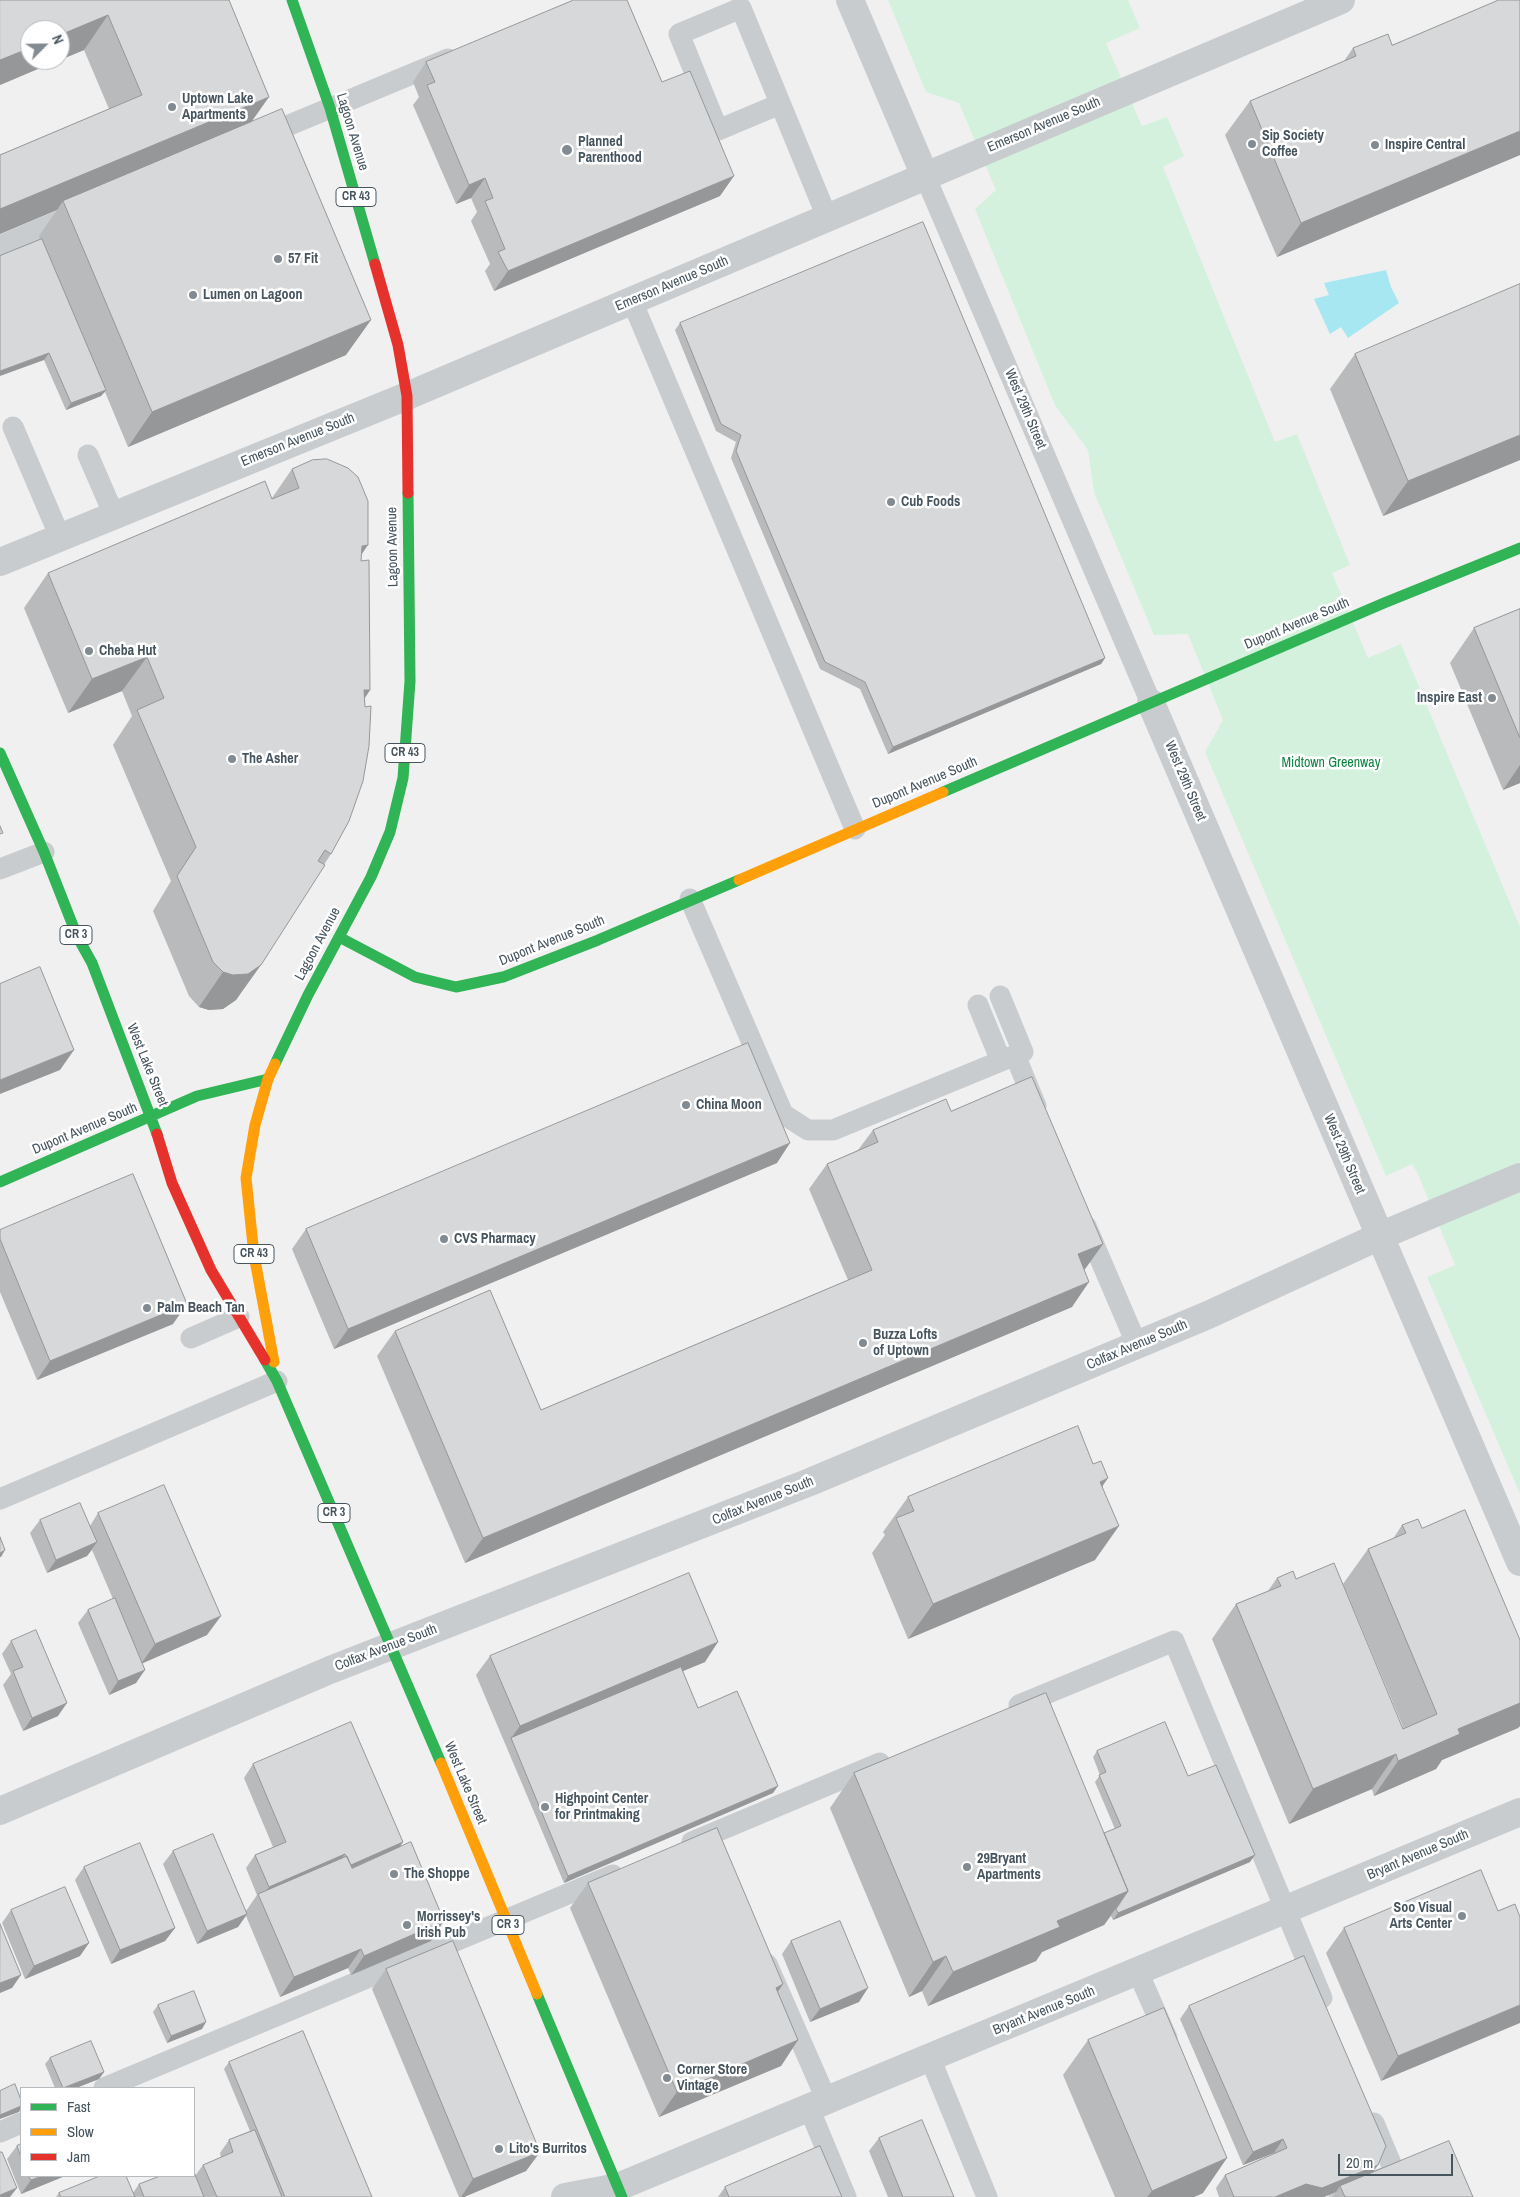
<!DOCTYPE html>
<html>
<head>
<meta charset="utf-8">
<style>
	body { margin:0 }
	#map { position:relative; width:1520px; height:2197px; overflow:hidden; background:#f1f0f0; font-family:"Archivo Narrow",sans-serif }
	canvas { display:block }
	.legend { position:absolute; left:20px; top:2087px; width:175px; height:90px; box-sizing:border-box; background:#fff; border:1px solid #b5bbbf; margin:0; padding:6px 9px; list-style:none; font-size:15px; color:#46545e }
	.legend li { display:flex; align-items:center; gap:10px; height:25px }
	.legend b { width:25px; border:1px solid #b5bbbf }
	.north { position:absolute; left:20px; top:20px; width:50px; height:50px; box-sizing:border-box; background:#fff; border:1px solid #b5bbbf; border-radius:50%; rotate:67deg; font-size:14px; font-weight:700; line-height:20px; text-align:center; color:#46545e }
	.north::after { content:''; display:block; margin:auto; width:18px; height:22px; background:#828b91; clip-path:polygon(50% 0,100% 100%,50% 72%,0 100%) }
	.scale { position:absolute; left:1338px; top:2154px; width:115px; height:22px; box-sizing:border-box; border:2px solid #46545e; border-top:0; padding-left:6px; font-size:15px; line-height:18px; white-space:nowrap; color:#46545e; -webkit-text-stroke:4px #fff; paint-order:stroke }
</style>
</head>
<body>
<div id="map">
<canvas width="1520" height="2197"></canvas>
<ul class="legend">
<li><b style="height:6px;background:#30b455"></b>Fast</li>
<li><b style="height:6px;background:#ff9f0a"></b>Slow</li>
<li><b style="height:6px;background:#e5322d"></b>Jam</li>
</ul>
<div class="north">N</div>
<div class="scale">20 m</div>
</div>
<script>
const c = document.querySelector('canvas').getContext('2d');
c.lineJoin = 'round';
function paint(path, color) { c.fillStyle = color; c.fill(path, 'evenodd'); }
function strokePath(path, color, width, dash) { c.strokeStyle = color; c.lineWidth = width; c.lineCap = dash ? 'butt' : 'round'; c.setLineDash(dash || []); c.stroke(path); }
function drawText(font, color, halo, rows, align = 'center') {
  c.font = font + ' "Archivo Narrow",sans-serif'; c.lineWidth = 5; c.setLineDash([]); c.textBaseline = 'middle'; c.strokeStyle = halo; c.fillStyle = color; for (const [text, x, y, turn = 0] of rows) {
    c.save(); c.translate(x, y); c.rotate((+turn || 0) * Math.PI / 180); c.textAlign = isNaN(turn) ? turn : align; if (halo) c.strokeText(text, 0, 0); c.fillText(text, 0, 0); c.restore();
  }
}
const green = new Path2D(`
	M888,0H1128L1140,28L1106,43L1142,126L1167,117L1184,156L1163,167L1275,442L1297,434L1350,565L1332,573L1368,658L1401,644L1520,927V1494L1427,1277L1455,1265L1418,1174L1412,1164L1386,1176L1205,752L1223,720L1188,634L1154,635L1094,492L1088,450L1055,405L975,209L996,190L959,103L926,92Z`);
const water = new Path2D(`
	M1386,270L1391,287L1399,303L1348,338L1341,327L1330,334L1314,299L1329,295L1324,283Z`);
const lane = new Path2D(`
	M780,104L718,130L679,34L741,8L827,217
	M263,136L448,59
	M925,176L1151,703
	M0,246L71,216
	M632,301L855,829
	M13,427L60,537
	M88,455L114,515
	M0,869L44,852
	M690,899L783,1114L808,1130H833L1023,1052L1000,996
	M978,1005L1001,1061
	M1015,1055L1036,1106
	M1086,1226L1137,1345
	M191,1338L239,1317
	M0,1499L277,1381
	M1019,1705L1174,1641L1322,1998
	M692,1842L880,1763
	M767,1964L827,2101
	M1138,1972L1167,2038
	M930,2058L987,2197
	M104,2088L613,1875
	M809,2108L846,2197
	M0,2132L21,2123
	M1339,2197L1395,2173L1374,2123`);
const street = new Path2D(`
	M850,0L925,176
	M0,562L407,396L1341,0
	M1151,703L1520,1562
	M0,1811L330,1670L810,1482L1208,1315L1380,1236L1520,1177
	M565,2197L618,2187L1520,1812`);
const fast = new Path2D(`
	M292,0L330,108L375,264
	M0,753L44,852L77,936L92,963L157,1134
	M943,792L1384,603L1520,548
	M339,937L415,977L456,987L503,977L598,940L739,880
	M275,1064L308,995L371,877L390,832L403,778L410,681L408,493
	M0,1182L197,1096L268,1079
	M265,1360L277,1381L441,1763
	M537,1994L622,2197`);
const slow = new Path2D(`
	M739,880L943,792
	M274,1362L254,1255L246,1178L255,1125L268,1079L275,1064
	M441,1763L537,1994`);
const jam = new Path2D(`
	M375,264L398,345L407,396L408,493
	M157,1134L172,1183L211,1270L265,1360`);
const wall = new Path2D(`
	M0,0H229L252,122L346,355L128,447L105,392L101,396L66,410L44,360L40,240L39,236L57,210L0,234V155L109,109L84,50L60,60V30L59,60L0,85Z
	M1520,0V155L1277,257L1225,135L1250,101L1344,61L1353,48L1392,45Z
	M426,62L662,82L720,196L494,291L485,271L490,264L471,221L477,212L471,198L456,204L413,105L419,97L413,82Z
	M680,323L1105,658L1101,664L888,754L860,689L820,669L731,458L736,442L716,431L675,330Z
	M1355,354L1520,460L1383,516L1330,389Z
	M292,469L361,555V561L370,690L365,698L331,854L236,1000L223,1009L209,1010L199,1007L189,996L153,911L171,881L113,745L132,716L122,691L68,713L24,608L48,573L272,498Z
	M1520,609V783L1503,790L1450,663L1474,628Z
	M951,1111L1103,1244L1085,1269H1084L1072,1307L465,1563L377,1356L395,1331L541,1410L848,1280L809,1189L827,1164L858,1150L873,1130Z
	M777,1163L334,1349L292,1249L306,1229Z
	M0,1230L173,1324L37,1380L0,1292Z
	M1093,1464L1103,1486L1095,1560L908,1639L872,1553L885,1535L883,1532L908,1497Z
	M98,1513L207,1635L142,1663L136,1683L109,1695L78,1623L88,1610L113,1599L92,1550L87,1556L47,1573L30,1533L40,1520L90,1526Z
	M1402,1525L1422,1528L1520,1640V1726L1518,1728L1442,1760L1436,1769L1374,1796L1372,1789L1289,1824L1212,1639L1236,1604L1268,1591L1277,1578L1296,1579L1404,1729L1343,1584L1368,1549L1393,1539Z
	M11,1641L58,1716L23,1731L3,1685L11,1674L2,1654Z
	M490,1656L705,1662L682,1671L698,1708L773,1793L564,1883L476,1675Z
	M1097,1751L1188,1776L1250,1862L1113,1920L1111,1916L1104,1925L1042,1952L1036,1961L928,2006L922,1991L909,1997L830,1808L854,1773L1104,1833L1115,1829L1095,1782L1100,1775L1093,1757Z
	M253,1764L400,1847L431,1941L351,1975L348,1968L280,1997L246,1916L238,1927L197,1944L163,1864L173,1851L246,1911L257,1895L246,1868L255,1855L273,1847L244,1778Z
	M84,1867L175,1928L165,1941L111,1964L75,1880Z
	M588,1883L783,1984L778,1992L798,2040L781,2066L659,2117L570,1908Z
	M1515,1904L1381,2081L1326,1953L1344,1928L1498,1911Z
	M11,1910L80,1956L25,1979L2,1923Z
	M791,1941L859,2002L810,2022L782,1954Z
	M386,1969L540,2152L526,2171L464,2197H459L372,1989Z
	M158,2005L202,2029L167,2043L153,2012Z
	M1189,2006L1373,2172L1473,2197H1332L1336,2192L1324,2197H1219L1216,2188L1225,2175L1274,2154V2153L1243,2165L1180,2019Z
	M1088,2040L1203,2193L1194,2197H1115L1063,2075Z
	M50,2058L104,2072L99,2079L76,2088H55L45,2064Z
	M229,2062L372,2197H56L59,2193H133L139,2184L195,2176L203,2165L221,2157L220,2153L229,2140L250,2131L224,2069Z
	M879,2138L954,2197H888L869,2151Z
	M21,2144V2176H65L21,2194L7,2159L17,2146Z
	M725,2187L842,2197H718Z`);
const shadedWall = new Path2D(`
	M108,15L84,50L60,60V35Z
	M30,48V60H59L0,85V60Z
	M269,97L245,131L63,201L57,210L0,234V209Z
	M1520,131V155L1277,257L1301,223Z
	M734,176L720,196L494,291L508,271Z
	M485,178L471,198L456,204L469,185Z
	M371,320L346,355L128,447L152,412Z
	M49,353L44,360L0,376V371Z
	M106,390L101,396L66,410L71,403Z
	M1520,435V460L1383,516L1408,481Z
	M368,545L344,580L362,546Z
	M147,657L122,691L68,713L92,679Z
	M1105,658L1101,664L888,754L893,747Z
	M364,690H370L346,725Z
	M1520,765V783L1503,790Z
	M261,965L236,1000L223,1009L209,1010L199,1007L223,972Z
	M74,1050L60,1070L0,1094V1080Z
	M790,1143L777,1163L334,1349L348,1329Z
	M1103,1244L1085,1269L1060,1280L1078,1254Z
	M1089,1282L1072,1307L465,1563L483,1538Z
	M187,1304L173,1324L37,1380L50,1361Z
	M1108,1478L1084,1513L1100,1482Z
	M1119,1526L1095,1560L908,1639L933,1604Z
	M97,1542L87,1556L47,1573L56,1560Z
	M5,1550L1,1557H0V1553Z
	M221,1616L207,1635L141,1664L155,1644Z
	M718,1642L705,1662L512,1742L511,1738L520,1726Z
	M145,1670L136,1683L109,1695L118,1681Z
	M67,1703L58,1716L23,1731L32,1718Z
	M1520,1703V1726L1518,1728L1442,1760L1436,1769L1374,1796L1398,1761L1458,1729Z
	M1396,1754L1372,1789L1289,1824L1313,1789Z
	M778,1786L773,1793L564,1883L568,1876Z
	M403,1842L394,1856L341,1879L350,1865Z
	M345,1854L336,1867L260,1899L269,1887Z
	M1255,1855L1250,1862L1113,1920L1118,1913Z
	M1128,1891L1104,1925L1042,1952L1036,1961L928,2006L953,1972L1057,1921Z
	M247,1914L238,1927L197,1944L207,1931Z
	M444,1921L431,1941L351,1975L364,1956Z
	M175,1928L165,1941L111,1964L120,1950Z
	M89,1943L80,1956L25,1979L34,1966Z
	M361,1949L348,1968L280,1997L294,1977Z
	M946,1956L922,1991L909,1997L933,1962Z
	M21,1975L12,1988L0,1993V1983Z
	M783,1984L765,2010L776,1988Z
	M868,1988L859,2002L810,2022L820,2009Z
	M1520,2005V2023L1381,2081L1398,2056Z
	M206,2022L202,2029L167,2043L171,2036Z
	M798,2040L781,2066L659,2117L677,2092Z
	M104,2072L99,2079L76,2088H64Z
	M21,2106V2108L19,2112L0,2119V2115Z
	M1283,2139L1274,2153L1243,2165L1253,2152Z
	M540,2152L526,2171L464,2197H461L473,2179Z
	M1227,2158L1203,2193L1194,2197H1147L1152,2191Z
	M1378,2165L1369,2178L1340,2186L1336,2192L1324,2197H1275L1306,2184Z
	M42,2176H65L21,2194L31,2180Z
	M17,2188L10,2197H0V2195Z`);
const building = new Path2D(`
	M0,0H229L269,97L0,209V155L142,95L108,15L60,35V30H30V48L0,60Z
	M574,0H627L662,82L690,71L734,176L508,271L498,252L505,249L485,201L493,198L485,178L469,185L427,85L435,82L426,62Z
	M1499,0H1520V131L1301,223L1250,101L1356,56L1353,48L1388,34L1392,45Z
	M282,109L371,320L152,412L63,201Z
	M923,222L1105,658L893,747L865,682L825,662L736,451L741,435L721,424L680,323Z
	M42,239L106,390L71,403L49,353L0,371V256Z
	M1520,284V435L1408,481L1355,354Z
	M327,459L348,468L358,477L368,501V545L362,546L361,561L369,560L370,690H364L365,707L371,706L369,746L363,781L349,821L331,854L325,850L318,861L325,865L261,965L248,974L233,975L223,972L213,962L177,876L196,847L137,710L164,698L147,657L92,679L48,573L265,481L272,499L299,488L292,469L312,460Z
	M1520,609V738L1474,628Z
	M0,826L3,833L0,834Z
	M40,967L74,1050L0,1080V984Z
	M748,1043L790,1143L348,1329L306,1229Z
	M1032,1077L1103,1244L1078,1254L1089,1282L483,1538L395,1331L490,1290L541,1410L872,1270L827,1164L878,1142L873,1130L946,1099L951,1111Z
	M133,1174L187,1304L50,1361L0,1239V1230Z
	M1078,1426L1093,1464L1101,1461L1108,1478L1100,1482L1119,1526L933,1604L896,1518L914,1511L908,1497Z
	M164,1485L221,1616L155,1644L98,1513Z
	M80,1503L97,1542L56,1560L40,1520Z
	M1465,1510L1520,1640V1703L1458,1729L1460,1734L1398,1761L1396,1754L1313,1789L1236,1604L1281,1586L1277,1578L1293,1571L1296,1579L1334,1563L1403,1729L1437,1714L1368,1549L1406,1533L1402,1525L1418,1519L1422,1528Z
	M0,1537L5,1550L0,1553Z
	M689,1573L718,1642L520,1726L490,1656Z
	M115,1598L145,1670L118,1681L88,1610Z
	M36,1630L67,1703L32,1718L13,1671L23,1667L11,1641Z
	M681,1667L698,1708L737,1691L778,1786L568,1876L511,1738Z
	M1046,1693L1128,1891L1057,1921L1060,1927L953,1972L946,1956L933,1962L854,1773Z
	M351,1722L403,1842L351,1865L345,1854L269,1887L255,1855L286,1842L253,1764Z
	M1165,1722L1188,1776L1216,1765L1255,1855L1118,1913L1116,1909L1128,1891L1104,1833L1121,1826L1099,1775L1106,1772L1097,1751Z
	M717,1828L783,1984L776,1988L798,2040L677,2092L588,1883Z
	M213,1834L247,1914L207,1931L173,1851Z
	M411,1842L444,1921L364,1956L361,1949L294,1977L258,1894L347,1856L352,1868Z
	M140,1843L175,1928L120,1950L84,1867Z
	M1481,1870L1498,1911L1515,1904L1520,1917V2005L1398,2056L1344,1928Z
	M65,1887L89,1943L34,1966L11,1910Z
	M840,1921L868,1988L820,2009L791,1941Z
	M0,1924L21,1975L0,1983Z
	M453,1941L540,2152L473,2179L386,1969Z
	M1304,1956L1386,2146L1378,2165L1322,2188L1306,2184L1275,2197H1234L1225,2175L1287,2148L1283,2139L1253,2152L1189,2006Z
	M194,1991L206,2022L171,2036L158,2005Z
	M1164,2008L1227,2158L1152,2191L1088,2040Z
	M303,2031L372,2197H285L229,2062Z
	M91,2041L104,2072L63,2088L50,2058Z
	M15,2084L21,2100V2106L0,2115V2091Z
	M922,2120L954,2197H903L879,2138Z
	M255,2130L282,2197H217L203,2165L233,2152L229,2140Z
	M1449,2141L1473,2197H1345L1340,2186Z
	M21,2144V2157L17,2146Z
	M820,2146L842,2197H729L725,2187Z
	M0,2152H2L17,2188L0,2195Z
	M194,2172L204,2197H144L139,2184L160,2176H194Z
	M29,2176H42L31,2180Z
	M100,2176H126L135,2197H61L59,2193Z`);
const markers = [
	[172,107,5,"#828b91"],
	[1252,144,5,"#828b91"],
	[1375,145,5,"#828b91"],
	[567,150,6,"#828b91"],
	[278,259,5,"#828b91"],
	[193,295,5,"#828b91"],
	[891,502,5,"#828b91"],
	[89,651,5,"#828b91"],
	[1492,698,5,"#828b91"],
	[232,759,5,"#828b91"],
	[686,1105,5,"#828b91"],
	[444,1239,5,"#828b91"],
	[147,1308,5,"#828b91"],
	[863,1343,5,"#828b91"],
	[545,1807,5,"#828b91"],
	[967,1867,5,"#828b91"],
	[394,1874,5,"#828b91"],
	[1462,1916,5,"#828b91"],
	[407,1925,5,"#828b91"],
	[667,2078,5,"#828b91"],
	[499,2149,5,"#828b91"]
];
const shields = [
	[356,197,40],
	[405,753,40],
	[76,935,32],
	[254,1254,40],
	[334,1513,32],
	[508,1925,32]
];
const shieldNames = [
	["CR 43",356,197],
	["CR 43",405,753],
	["CR 3",76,935],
	["CR 43",254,1254],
	["CR 3",334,1513],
	["CR 3",508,1925]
];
const poiNames = [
	["Uptown Lake",182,99],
	["Apartments",182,115],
	["Sip Society",1262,136],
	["Coffee",1262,152],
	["Planned",578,142],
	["Parenthood",578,158],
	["Inspire Central",1385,145],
	["57 Fit",288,259],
	["Lumen on Lagoon",203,295],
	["Cub Foods",901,502],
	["Cheba Hut",99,651],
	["Inspire East",1482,698,"right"],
	["The Asher",242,759],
	["China Moon",696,1105],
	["CVS Pharmacy",454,1239],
	["Palm Beach Tan",157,1308],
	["Buzza Lofts",873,1335],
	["of Uptown",873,1351],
	["Highpoint Center",555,1799],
	["for Printmaking",555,1815],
	["29Bryant",977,1859],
	["Apartments",977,1875],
	["The Shoppe",404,1874],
	["Soo Visual",1452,1908,"right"],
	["Arts Center",1452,1924,"right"],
	["Morrissey's",417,1917],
	["Irish Pub",417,1933],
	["Corner Store",677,2070],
	["Vintage",677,2086],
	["Lito's Burritos",509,2149]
];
const streetNames = [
	["Emerson Avenue South",1044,125,-23],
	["Lagoon Avenue",352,132,73],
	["Emerson Avenue South",672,284,-23],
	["West 29th Street",1025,409,67],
	["Emerson Avenue South",298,440,-22],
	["Lagoon Avenue",393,547,-91],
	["Dupont Avenue South",1297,624,-23],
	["West 29th Street",1185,781,67],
	["Dupont Avenue South",925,783,-23],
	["Dupont Avenue South",552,941,-22],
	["Lagoon Avenue",318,944,-62],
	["West Lake Street",147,1065,68],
	["Dupont Avenue South",85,1129,-23],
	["West 29th Street",1344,1154,67],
	["Colfax Avenue South",1137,1345,-23],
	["Colfax Avenue South",763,1501,-22],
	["Colfax Avenue South",386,1648,-21],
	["West Lake Street",465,1783,67],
	["Bryant Avenue South",1418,1855,-23],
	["Bryant Avenue South",1044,2011,-22]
];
const parkNames = [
	["Midtown Greenway",1331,763]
];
paint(green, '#d3f1dd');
paint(water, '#a6e7f1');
strokePath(lane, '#c9cccf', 21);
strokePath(street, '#c9cccf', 28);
strokePath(fast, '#30b455', 11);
strokePath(slow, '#ff9f0a', 11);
strokePath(jam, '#e5322d', 11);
paint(wall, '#b9babb');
paint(shadedWall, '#969798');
paint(building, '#d7d8d9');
strokePath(building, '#969798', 1);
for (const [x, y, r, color] of markers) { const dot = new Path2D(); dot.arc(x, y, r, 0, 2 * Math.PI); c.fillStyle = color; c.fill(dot); strokePath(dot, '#fff', 2); }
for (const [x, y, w] of shields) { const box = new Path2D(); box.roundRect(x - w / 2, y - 9.5, w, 19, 4); c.fillStyle = '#fff'; c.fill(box); strokePath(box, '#46545e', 1); }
drawText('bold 12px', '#46545e', null, shieldNames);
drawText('bold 14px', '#46545e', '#fff', poiNames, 'left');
drawText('14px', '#46545e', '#fff', streetNames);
drawText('14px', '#118543', '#fff', parkNames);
</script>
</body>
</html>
